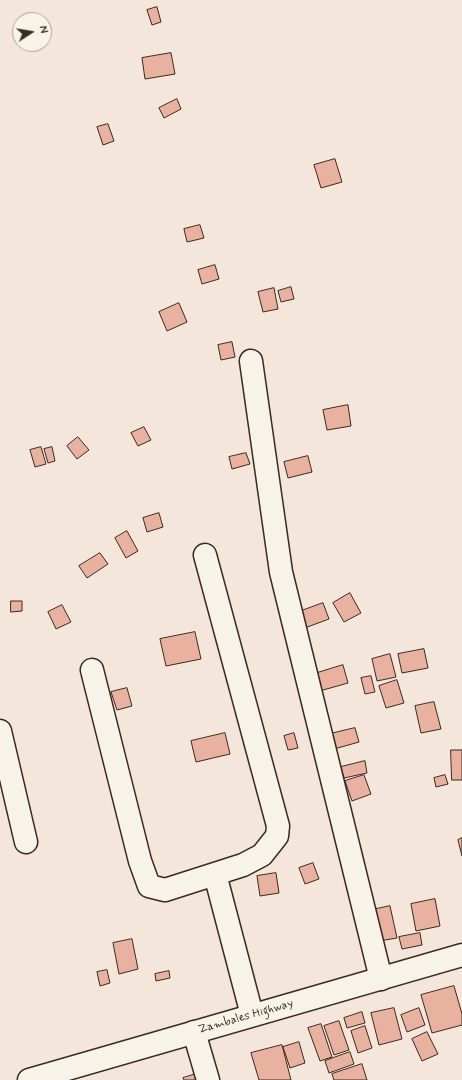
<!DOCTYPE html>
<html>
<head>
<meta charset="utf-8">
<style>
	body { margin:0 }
	#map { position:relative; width:462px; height:1080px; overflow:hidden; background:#f4e6da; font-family:Mynerve,sans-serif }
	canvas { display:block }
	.north { position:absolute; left:12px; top:12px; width:40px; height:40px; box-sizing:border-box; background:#f7f3e8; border:1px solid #aca397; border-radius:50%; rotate:78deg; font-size:11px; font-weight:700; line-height:16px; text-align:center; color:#3b2a1e }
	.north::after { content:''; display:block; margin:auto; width:14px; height:18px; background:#3b2a1e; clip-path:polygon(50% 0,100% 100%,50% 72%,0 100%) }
</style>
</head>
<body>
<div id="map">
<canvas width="462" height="1080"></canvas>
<div class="north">N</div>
</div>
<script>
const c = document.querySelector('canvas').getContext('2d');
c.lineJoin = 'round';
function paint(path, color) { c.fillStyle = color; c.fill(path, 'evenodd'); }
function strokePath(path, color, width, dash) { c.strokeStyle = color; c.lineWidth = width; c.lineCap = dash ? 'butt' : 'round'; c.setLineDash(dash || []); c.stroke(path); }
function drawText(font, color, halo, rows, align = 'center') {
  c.font = font + ' Mynerve,sans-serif'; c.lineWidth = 3.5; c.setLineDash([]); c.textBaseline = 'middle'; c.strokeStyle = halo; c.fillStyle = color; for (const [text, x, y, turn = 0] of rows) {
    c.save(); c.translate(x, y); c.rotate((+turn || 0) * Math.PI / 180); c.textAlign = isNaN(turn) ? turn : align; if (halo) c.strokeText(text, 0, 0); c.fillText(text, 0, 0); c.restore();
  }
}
const building = new Path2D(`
	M157,7L161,22L152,25L147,10Z
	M171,53L175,74L145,79L142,58Z
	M177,99L181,109L164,118L159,108Z
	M108,124L114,141L103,145L97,127Z
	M335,159L342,182L321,188L314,165Z
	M200,225L204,238L187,242L184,229Z
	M215,265L219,279L202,284L198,270Z
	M291,287L294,299L281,302L278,291Z
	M274,288L278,309L263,312L258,292Z
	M179,303L187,322L167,331L159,312Z
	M232,342L235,357L221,360L218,345Z
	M348,405L351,426L327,430L323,410Z
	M144,427L151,440L138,446L131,433Z
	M78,437L89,450L77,459L67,446Z
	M41,447L46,464L35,467L30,450Z
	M52,447L55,461L48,463L44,449Z
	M246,453L250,464L232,469L229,457Z
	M308,456L312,472L288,478L284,462Z
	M159,513L163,527L147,532L143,518Z
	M127,531L138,551L126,558L115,538Z
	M100,553L108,564L87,578L79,566Z
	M350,593L361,613L344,622L333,603Z
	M11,601H22V611L11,612Z
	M323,603L329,619L302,629L296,613Z
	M62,605L71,622L56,629L48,612Z
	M195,632L201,659L166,666L160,639Z
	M424,649L428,668L402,673L398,654Z
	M390,654L396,677L377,681L372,659Z
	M343,665L348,683L316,692L311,675Z
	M371,676L375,692L365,694L361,678Z
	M397,680L404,703L386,708L379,686Z
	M127,688L132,706L117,710L111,692Z
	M434,702L441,729L421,733L415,706Z
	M355,728L359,742L334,749L330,734Z
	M225,733L230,754L196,762L191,741Z
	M294,733L298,748L288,750L284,736Z
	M451,750H462V780H452Z
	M365,761L367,773L344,778L341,767Z
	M364,775L371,794L352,801L345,781Z
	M445,775L448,784L436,787L434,778Z
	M462,838V856L458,840Z
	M313,863L319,879L305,884L299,868Z
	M276,873L279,893L260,896L257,876Z
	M435,899L440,926L416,931L411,904Z
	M390,906L397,938L379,941L372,910Z
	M420,933L422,945L402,949L399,937Z
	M132,939L138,969L119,974L113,943Z
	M107,970L110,983L100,986L97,972Z
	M169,971L170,978L156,981L155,974Z
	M454,986L462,1014V1025L432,1033L421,995Z
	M394,1008L402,1039L379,1045L371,1013Z
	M419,1008L425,1025L407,1032L401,1015Z
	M362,1012L365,1023L347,1028L344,1018Z
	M339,1021L349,1050L334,1055L324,1026Z
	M321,1024L332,1057L320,1061L308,1028Z
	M365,1026L372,1048L358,1053L351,1031Z
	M427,1032L438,1054L422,1061L412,1039Z
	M299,1042L305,1063L290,1068L283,1047Z
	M282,1045L291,1080H259L251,1053Z
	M350,1052L354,1064L329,1073L325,1061Z
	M362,1064L367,1080H334L332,1074Z
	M196,1074L197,1080H184L183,1078Z`);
const minor = new Path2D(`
	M251,361L281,572L381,979
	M92,670L140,861L149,886L165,890L243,865L262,855L277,836L278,826L205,555
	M0,731L26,842
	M215,874L252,1015
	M194,1032L208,1080`);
const major = new Path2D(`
	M29,1080L462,955`);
const streetNames = [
	["Zambales Highway",246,1017,-16]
];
paint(building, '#e9b1a0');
strokePath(building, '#3b2a1e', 1);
strokePath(minor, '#3b2a1e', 25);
strokePath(major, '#3b2a1e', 25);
strokePath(minor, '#f7f3e8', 22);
strokePath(major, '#f7f3e8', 22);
drawText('12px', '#3b2a1e', '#f7f3e8', streetNames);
</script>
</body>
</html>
